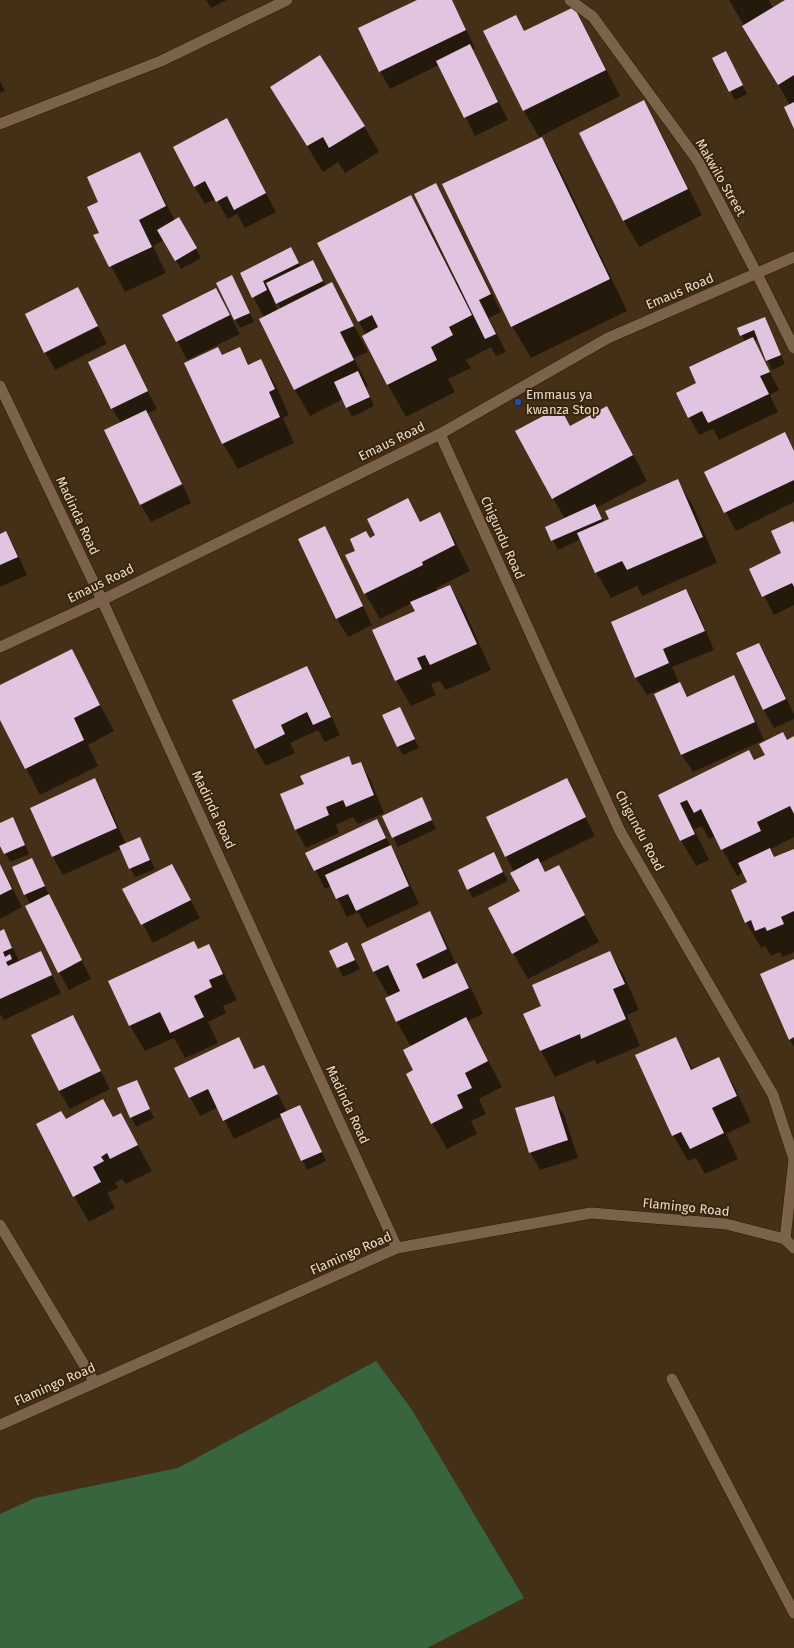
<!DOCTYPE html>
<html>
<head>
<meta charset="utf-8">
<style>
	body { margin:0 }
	canvas { display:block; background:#443017 }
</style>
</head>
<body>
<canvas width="794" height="1648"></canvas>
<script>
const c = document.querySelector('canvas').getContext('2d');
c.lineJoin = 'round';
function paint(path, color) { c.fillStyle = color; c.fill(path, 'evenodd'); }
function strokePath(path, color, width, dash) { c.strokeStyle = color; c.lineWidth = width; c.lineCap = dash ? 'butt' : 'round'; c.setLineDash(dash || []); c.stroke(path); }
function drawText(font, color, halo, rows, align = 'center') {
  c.font = font + ' "Fira Sans",sans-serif'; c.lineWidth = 4; c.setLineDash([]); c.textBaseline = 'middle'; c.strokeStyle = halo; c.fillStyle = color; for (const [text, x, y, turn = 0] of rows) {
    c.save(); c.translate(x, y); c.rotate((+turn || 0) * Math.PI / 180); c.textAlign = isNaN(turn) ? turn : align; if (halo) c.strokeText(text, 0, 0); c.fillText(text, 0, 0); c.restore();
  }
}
const green = new Path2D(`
	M376,1361L412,1410L524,1598L427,1648H0V1514L35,1498L178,1468Z`);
const shadow = new Path2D(`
	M206,0H227L211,8Z
	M419,0H452L475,48L472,50L508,120L475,136L439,65L390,89L380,71Z
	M729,0H769L773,8L787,0H794V127L790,105Z
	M573,8L588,34L620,96L539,137L524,111L484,32H524Z
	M731,62L747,94L735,100L730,91Z
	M0,81L5,91L0,93Z
	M271,88L364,126L379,152L345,173L338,162L323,172Z
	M644,102L658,127L702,215L639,247L624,221L580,133Z
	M227,120L276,212L245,228L237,214L228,219L216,199L205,204L194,186Z
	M541,138L560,170L627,311L531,358L512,326Z
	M139,153L154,179L175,221L179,218L201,258L181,269L164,240L153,246L166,273L125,292L95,236L101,233L100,202Z
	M436,184L446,202L501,312L489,318L506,352L496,356L491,347L466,360L471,368L448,379L455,392L406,417L388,385L363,337L366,335L359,322L410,196L429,228L456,282L458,281Z
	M291,248L301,267L313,261L326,286L331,283L368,352L354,358L368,386L366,387L374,406L352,417L343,399L310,416L295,390L260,319L264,317L241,274ZM275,299L281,309L278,310L273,300Z
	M237,286L254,322L240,328L235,319Z
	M78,288L107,344L55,370L45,352Z
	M216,289L240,334L187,360L164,315Z
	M765,318L785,364L772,370L758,339L754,341L779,390L770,395L778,412L719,440L713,429L699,435L689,417L698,384L745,342L739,329Z
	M124,346L157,409L147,414L182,483L140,503L121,423L112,408Z
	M239,348L250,366L261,361L276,386L289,415L283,418L294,443L238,469L223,444L186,363L222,356Z
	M570,427L622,433L647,481L596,508L604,522L678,481L693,506L717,563L642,596L637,586L611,598L596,572L581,539L558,550L546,527L565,519L553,498Z
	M785,434L794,450V502L736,531L705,473Z
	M183,485L191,503L151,522L141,505Z
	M408,499L421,523L439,514L454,539L470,571L436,588L437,591L450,586L465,612L491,670L446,690L440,681L431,684L436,695L411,706L396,680L416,612L412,603L380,619L365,593L356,551L376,535Z
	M794,525V605L774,615L750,569L782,554Z
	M324,528L334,546L372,625L348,637L337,619L299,540Z
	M6,532L16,550L27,575L0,587V535Z
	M686,590L696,608L714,650L672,667L679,682L647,695L636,678L612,622Z
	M759,644L769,662L794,714V719L774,728L764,710L738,654Z
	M71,650L114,731L88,745L98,766L40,795L0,718V686Z
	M307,667L317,685L340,735L325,742L318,730L290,743L295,753L266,766L255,748Z
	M733,677L744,695L764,740L693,772L682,755L655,695L680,683L688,697Z
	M404,717L419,748L403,755L398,746Z
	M794,737V837L771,849L775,858L794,850V952L783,957L780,952L771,956L765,946L761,948L746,922L748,883L743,872L737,876L715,836L709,839L702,826L694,829L709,860L696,866L681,840L660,795L749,751L755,761L766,756Z
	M348,757L353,766L361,763L371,781L384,813L358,824L353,817L336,825L339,833L306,848L296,830L281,794L305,785Z
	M566,779L595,836L540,863L546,873L558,866L599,942L528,979L513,953L522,892L514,872L506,856Z
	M95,780L105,798L126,844L140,838L155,869L135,877L121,849L63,875L53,857L31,808Z
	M421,798L436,829L398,847L383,816Z
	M377,820L401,865L419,904L367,928L358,912L347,917L331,886L325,889L307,853Z
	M0,824L17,827L29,854L10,862L0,843Z
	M32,860L91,979L69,990L59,972L30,904L25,894Z
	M498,862L508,881L473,898L468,889Z
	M0,864L22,907L0,919Z
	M182,883L200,918L153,943L124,889Z
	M430,913L444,938L456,964L472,990L483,1014L468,1021L502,1087L479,1099L486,1114L471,1121L477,1134L447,1149L432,1123L415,1071L411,1047L397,1022L386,999L389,997L374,971Z
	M3,930L20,962L40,952L61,993L4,1020L0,1014V932Z
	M347,944L360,969L343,977L330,951Z
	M208,945L223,971L237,1000L223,1006L226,1013L208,1022L218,1043L185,1058L174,1038L145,1051L130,1026L110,982Z
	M610,952L625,978L639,1010L627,1015L640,1046L597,1064L594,1060L555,1077L541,1051L542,1007Z
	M794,960V1047L789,1039Z
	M73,1016L110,1089L70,1109L59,1091Z
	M675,1038L693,1070L718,1059L733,1084L751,1122L726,1134L738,1159L705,1174L696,1158L688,1161L673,1135Z
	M238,1039L255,1070L264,1066L287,1112L300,1106L326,1161L307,1170L282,1116L234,1139L218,1107L200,1116L175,1068Z
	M136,1081L154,1118L136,1127L118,1089Z
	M553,1097L564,1115L578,1158L540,1170L530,1152Z
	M121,1114L152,1171L126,1184L122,1179L115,1183L118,1188L107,1193L115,1208L89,1222L74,1196L65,1120L113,1118Z`);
const building = new Path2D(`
	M417,0H452L466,30L379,72L358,28Z
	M785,0H794V75L778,85L742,26Z
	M574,7L606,70L523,111L483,31L516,15L524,31Z
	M470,44L498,102L464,118L436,61Z
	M726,51L743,85L729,92L712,58Z
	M320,55L365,126L329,148L323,137L307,146L270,87Z
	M644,100L688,189L623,221L579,133Z
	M794,102V129L784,107Z
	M227,118L266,193L234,210L227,196L216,202L205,181L194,187L173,147Z
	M542,137L610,279L511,327L442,184Z
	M140,152L166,206L139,220L152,247L109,267L93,235L99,233L87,207L98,202L87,177Z
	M436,183L491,294L479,300L496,334L485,339L414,194Z
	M411,195L472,315L449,327L453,335L431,347L437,360L387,385L362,336L378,327L372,315L358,322L317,243Z
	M179,217L197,248L175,261L157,230Z
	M291,247L299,263L263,281L267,290L252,298L240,273Z
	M313,260L323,281L276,304L266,283Z
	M232,275L250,313L234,320L216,283Z
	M332,282L354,326L340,332L354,360L294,390L259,319Z
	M78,287L98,326L44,353L25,314Z
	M216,288L230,315L176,342L162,315Z
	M765,317L781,355L766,361L754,330L740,336L737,328Z
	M753,337L770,372L760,376L769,394L708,423L702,411L688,418L676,393L696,383L689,367Z
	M125,344L148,391L111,409L88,362Z
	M218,347L222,355L240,347L248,365L261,359L275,389L269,392L280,417L222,444L184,363Z
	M358,371L370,397L346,408L334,382Z
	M607,406L633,455L552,499L515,431L560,407L570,426Z
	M146,410L182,484L140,505L104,430Z
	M785,432L794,451V480L724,513L704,472Z
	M678,479L703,537L627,570L622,561L595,573L577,533L609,519L605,511Z
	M408,498L420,522L440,512L455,545L422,562L423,565L364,594L345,555L355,551L350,539L366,531L370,538L375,535L367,519Z
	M595,504L602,519L551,541L545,527Z
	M793,521L794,524V587L792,583L762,597L749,569L781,553L771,531Z
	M325,526L363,606L336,619L298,539Z
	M6,531L18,557L0,565V534Z
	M450,585L477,644L430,665L425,655L417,658L422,669L395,681L372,630L415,611L410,602Z
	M686,589L705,631L663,649L669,663L635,678L611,622Z
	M759,643L786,699L763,710L736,653Z
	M72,649L100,705L74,718L84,740L25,769L0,720V685Z
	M307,666L331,717L313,725L307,712L281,725L285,734L255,749L232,700Z
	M734,675L755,722L681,755L654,694L680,682L687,697Z
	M400,707L415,739L397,747L382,715Z
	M783,732L787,740L794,736V814L790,806L757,822L761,831L721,850L701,809L694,813L687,800L680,803L695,834L680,841L658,795L749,750L754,760L765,755L759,744Z
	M349,756L352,765L361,762L374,795L346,807L343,800L326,807L329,815L295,830L280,794L304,784L300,776Z
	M95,778L117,828L52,857L30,808Z
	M567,778L586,817L505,857L486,817Z
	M422,797L432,820L392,838L382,816Z
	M13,817L25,845L4,854L0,846V823Z
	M377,819L386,838L314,871L305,853Z
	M140,837L150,860L129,869L119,846Z
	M391,845L409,886L356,911L348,894L336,899L325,875Z
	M770,848L774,857L794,849V911L781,917L784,924L767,931L765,927L755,931L751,920L745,923L731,890L747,882L738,863Z
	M494,852L503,872L467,890L458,870Z
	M32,858L45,886L24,895L12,867Z
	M538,858L545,872L559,865L585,915L512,954L488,908L520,891L510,873Z
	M0,864L12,889L0,895Z
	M172,864L191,900L141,925L122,889Z
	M49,894L82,960L58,973L25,906Z
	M430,911L447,949L416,964L423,979L457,963L469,988L396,1022L385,998L400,991L388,965L373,972L361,944Z
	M4,929L12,948L3,952L5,957L10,954L12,959L6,962L8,966L41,951L52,975L0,999V931Z
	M194,941L198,949L209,944L223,974L209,980L212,987L194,996L204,1017L170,1033L160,1012L129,1026L108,981Z
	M347,942L355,960L337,968L329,951Z
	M610,951L625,984L613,989L626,1019L581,1039L580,1034L540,1051L523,1014L541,1006L532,985Z
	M794,959V1037L789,1040L760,974Z
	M73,1015L101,1071L59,1091L31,1035Z
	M466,1017L488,1061L465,1073L472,1088L457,1095L463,1108L431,1124L406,1074L413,1070L403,1050Z
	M239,1037L254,1069L264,1065L278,1094L223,1121L208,1089L189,1098L174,1068Z
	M676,1037L691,1070L719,1057L737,1096L712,1108L724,1133L690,1149L681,1132L672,1136L635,1055Z
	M137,1080L150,1109L130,1118L117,1088Z
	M554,1096L568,1140L529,1153L515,1108Z
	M103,1099L113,1117L121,1113L138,1145L110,1159L107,1153L101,1157L104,1161L93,1167L101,1182L73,1197L36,1124L61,1111L66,1119Z
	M300,1105L322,1152L301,1161L280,1114Z`);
const service = new Path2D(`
	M672,1379L794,1613`);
const minor = new Path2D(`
	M570,0L593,17L698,161L757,274L794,348
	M0,124L161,61L287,0
	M0,386L102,600L397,1248
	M440,434L620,831L773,1095L794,1159L785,1239
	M0,647L102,600L440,434L608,338L794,257
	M0,1225L95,1383
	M785,1239L794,1248
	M0,1425L397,1248L591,1213L726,1224L785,1239`);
const markers = [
	[518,402,4,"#1a4fb4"]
];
const streetNames = [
	["Makwilo Street",720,178,60],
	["Emaus Road",680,292,-23],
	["Emaus Road",392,442,-26],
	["Madinda Road",77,516,65],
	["Chigundu Road",502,538,66],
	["Emaus Road",101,584,-26],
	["Madinda Road",213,810,65],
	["Chigundu Road",639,831,62],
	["Madinda Road",347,1105,65],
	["Flamingo Road",686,1208,6],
	["Flamingo Road",351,1254,-24],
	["Flamingo Road",55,1385,-24]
];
const poiNames = [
	["Emmaus ya",526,395],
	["kwanza Stop",526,410]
];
paint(green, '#36653e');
paint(shadow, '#0007');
paint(building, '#e1c4df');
strokePath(service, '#2a1701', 12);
strokePath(minor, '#2a1701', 12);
strokePath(service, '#7a634a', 11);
strokePath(minor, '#7a634a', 11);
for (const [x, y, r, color] of markers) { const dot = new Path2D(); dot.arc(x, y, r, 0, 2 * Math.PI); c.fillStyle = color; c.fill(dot); strokePath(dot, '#39250d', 1.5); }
drawText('13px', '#eaddcf', '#39250d', streetNames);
drawText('13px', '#eaddcf', '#39250d', poiNames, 'left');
</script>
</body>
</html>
